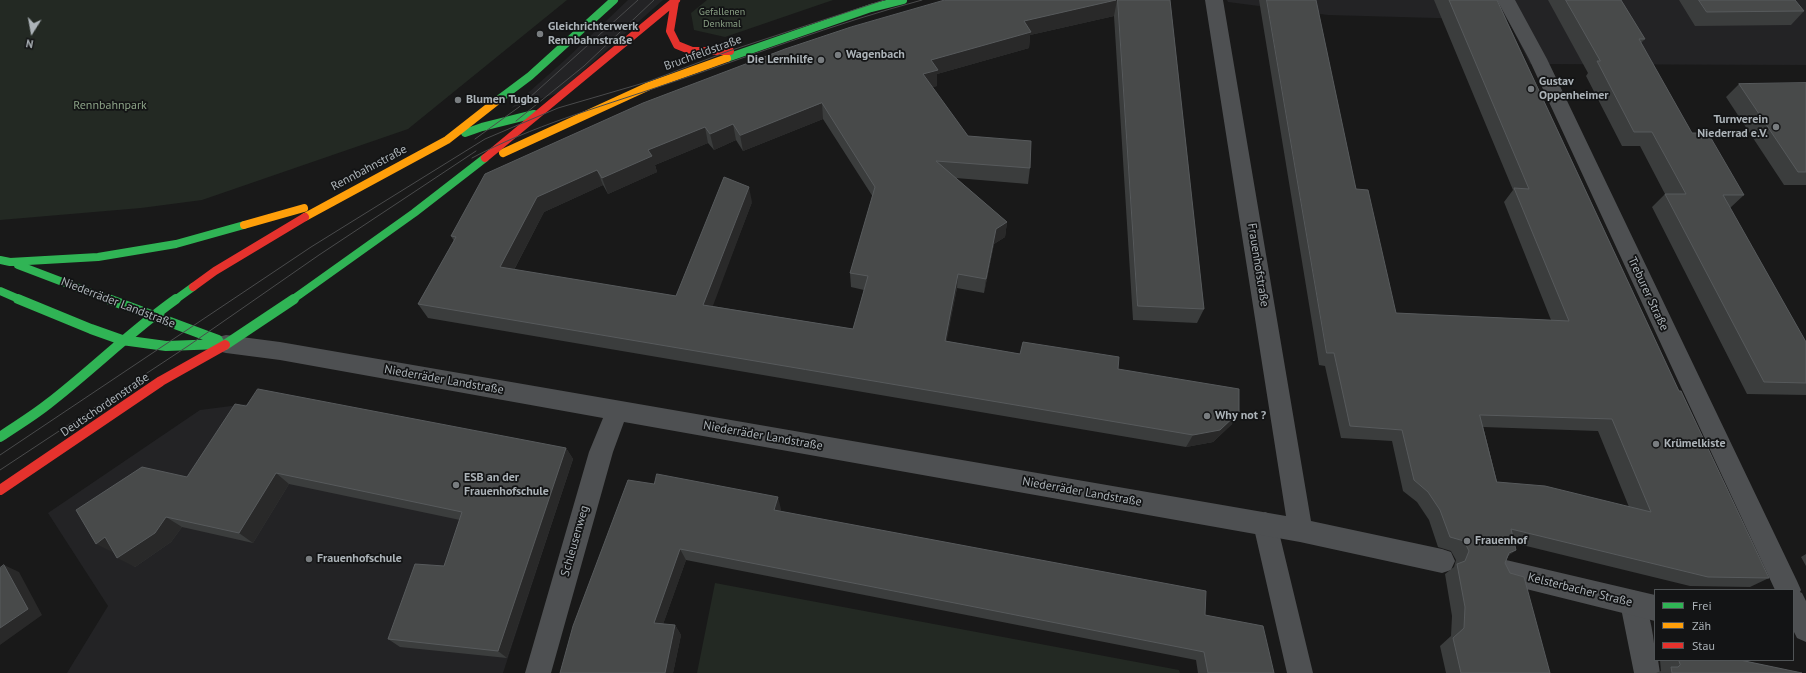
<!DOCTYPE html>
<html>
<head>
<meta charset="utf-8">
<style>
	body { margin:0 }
	#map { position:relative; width:1806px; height:673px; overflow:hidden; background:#191919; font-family:"PT Sans",sans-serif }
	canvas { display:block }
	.legend { position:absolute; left:1654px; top:589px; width:140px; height:72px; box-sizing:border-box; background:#131415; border:1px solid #505456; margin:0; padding:5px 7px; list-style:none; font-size:12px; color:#acb3b8 }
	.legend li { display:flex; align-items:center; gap:8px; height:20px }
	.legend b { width:20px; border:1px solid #505456 }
	.north { position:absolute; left:12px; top:12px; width:40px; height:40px; -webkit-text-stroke:3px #131415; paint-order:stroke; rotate:191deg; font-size:11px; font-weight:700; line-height:16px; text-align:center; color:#acb3b8 }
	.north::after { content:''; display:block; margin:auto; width:14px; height:18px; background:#acb3b8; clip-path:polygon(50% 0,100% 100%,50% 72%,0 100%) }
</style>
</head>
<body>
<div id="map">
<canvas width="1806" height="673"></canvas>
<ul class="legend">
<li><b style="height:5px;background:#30b455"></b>Frei</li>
<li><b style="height:5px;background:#ff9f0a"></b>Zäh</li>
<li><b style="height:5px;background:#e5322d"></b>Stau</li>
</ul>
<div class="north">N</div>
</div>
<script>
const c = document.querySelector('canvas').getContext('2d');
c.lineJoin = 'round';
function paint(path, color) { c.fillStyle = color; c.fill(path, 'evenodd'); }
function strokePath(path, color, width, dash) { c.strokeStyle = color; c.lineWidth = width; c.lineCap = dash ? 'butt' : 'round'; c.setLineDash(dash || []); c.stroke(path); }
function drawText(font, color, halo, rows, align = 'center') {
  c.font = font + ' "PT Sans",sans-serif'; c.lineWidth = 3.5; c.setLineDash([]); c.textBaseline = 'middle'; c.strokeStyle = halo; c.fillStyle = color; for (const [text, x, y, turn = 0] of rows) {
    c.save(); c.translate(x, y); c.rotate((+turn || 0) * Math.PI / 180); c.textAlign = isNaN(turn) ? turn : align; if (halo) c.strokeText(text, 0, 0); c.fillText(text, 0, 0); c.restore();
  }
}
const built = new Path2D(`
	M628,0H663L558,93L511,108L565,60Z
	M1227,0H1806V65L1530,64L1508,20L1328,15L1228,2Z
	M270,401L573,459L503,673H67L108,606L48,513L200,410Z`);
const green = new Path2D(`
	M0,0H567L408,129L202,200L141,208L0,220Z
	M707,0H833L725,37L694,30L691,13Z
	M715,583L1179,670L1180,673H697Z`);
const lane = new Path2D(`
	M1265,512L1274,516L1277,524L1313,673H1287L1253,524L1256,516Z
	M1633,590L1642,594C1650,614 1655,639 1655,660H1658L1660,673H1634L1620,603L1624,594Z`);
const street = new Path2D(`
	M1205,0H1223L1311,521L1442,549L1451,552L1455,561L1451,570L1442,573L1300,542L624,422L613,452L551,673H525L589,452L603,418L280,360L226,353L218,351L215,344L218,337L226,335L280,342L1286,516Z
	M1497,0H1515L1547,59L1797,581L1801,590L1800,592L1802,593L1806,601V642L1797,638L1793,630V590H1775L1529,59Z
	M1506,560L1655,595V621L1506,584L1497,581L1493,572L1497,563Z`);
const fastFar1 = new Path2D(`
	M727,58L871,8L903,0
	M498,100L530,76L614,0
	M465,133L482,127L534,114
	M0,260L10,262L98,257L176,244L244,225
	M18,265L110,300
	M0,291L21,300
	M175,300L193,287
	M292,300L414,213L485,158`);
const fast = new Path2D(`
	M18,299L91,329L122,340L166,346L221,344
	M108,299L218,340
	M225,345L294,299
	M0,437C16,426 33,416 48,404C92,370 131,331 176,299`);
const slow = new Path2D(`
	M503,153L649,86L727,58
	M305,217L447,140L498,100
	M244,225L304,208`);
const jamFar1 = new Path2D(`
	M675,1L670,31L677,45L692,51H730
	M485,158L676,0
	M193,287L215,271L305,217`);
const jam = new Path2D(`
	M0,490L161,381L225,345`);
const tram = new Path2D(`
	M516,121L584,66L654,0
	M475,139L519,107L638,0
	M472,158C532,126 597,108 661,86C748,57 833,24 922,0
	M0,455L311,247L485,139L558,108L647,82L729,51L884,0
	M0,470L188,346L319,255L476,151`);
const wall = new Path2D(`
	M945,0H1170L1204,309L1197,323L1133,320L1114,16L1030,35L1029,48L937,74V86L932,87L968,136L1030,168L1028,184L956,178L1007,222L1005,237L994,244L984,293L957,288L946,341L1020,354L1118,369L1232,424L1213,442L1186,447L428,318L418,304L454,241L451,236ZM823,119L873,197L850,273L851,287L864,290L853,329L712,306L752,202L676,296L514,270L544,212L603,185L608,194L657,172L655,165L708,143L714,150L736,140L743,151Z
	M1259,0H1316L1356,189L1396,313L1551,320L1504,202L1513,190L1434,0H1497L1679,391L1769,578L1750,587L1690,586L1514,543L1516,550L1508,556L1505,563L1550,673H1446L1440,646L1451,636L1452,616L1445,574L1454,567L1456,560L1451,551L1438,547L1429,520L1417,502L1403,491L1392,441L1341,438L1325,366L1319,365ZM1483,427L1598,431L1629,507L1497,482Z
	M1548,0H1621L1645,39L1641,43L1692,133L1744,195L1730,208L1806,342V395L1747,394L1652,207L1665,194L1640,146H1622L1586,76L1588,73Z
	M1679,0H1795L1804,11L1791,25L1695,26Z
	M1806,83V185H1784L1726,97L1739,84Z
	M246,406L566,448L573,459L507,658L400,647L388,639L444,566L460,520L289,484L253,543L182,527L171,542L135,567L114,553L187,477Z
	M654,484L781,509L780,511L1205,615L1274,673H1198L1196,660L686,560L663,624L675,625L681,635L673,673H560Z
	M1806,554V566L1801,557Z
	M1660,660H1740L1802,673H1656L1661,671Z`);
const shadedWall = new Path2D(`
	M1116,0H1117L1114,16L1030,35L1029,48L937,74V86L923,90V74L931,60L1024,21Z
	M822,103L823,119L743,151L740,135Z
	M733,124L736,140L714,150L710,134Z
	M705,127L708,143L655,165L657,172L608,194L602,178L648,150Z
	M597,170L603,185L544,212L508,281L500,267L537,197Z
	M749,187L752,202L708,319L703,305Z
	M1007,222L1005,237L994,244L984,293L986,279L996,229Z
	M958,274L957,288L944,355L945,341Z
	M1239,412L1232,424L1213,442L1186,447L1193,435Z
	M566,448L573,459L507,658L498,651Z
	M276,473L289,484L253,543L239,533Z
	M778,497L781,509L777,521L774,510Z
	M166,517L182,527L171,542L135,567L117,558Z
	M105,537L123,547L114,553L96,544Z
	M680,549L686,560L660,633L654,623Z
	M1516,550L1503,559L1509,553Z
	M4,565L19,572L42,615L0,645V628Z
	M675,625L681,635L673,673H665Z`);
const building = new Path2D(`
	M945,0H1116L1024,21L1031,32L931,60L938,70L923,74L968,136L1031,141L1030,168L936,161L1007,222L996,229L986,279L958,274L945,341L1020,354L1023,342L1119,357L1118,369L1239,389V412L1220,430L1193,435L418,304L456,237L451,236L485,174L643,103L785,49L851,27ZM822,103L875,187L850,273L868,276L853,329L703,305L749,187L724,177L676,296L500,267L537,197L597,170L602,178L652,156L648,150L705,127L710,134L733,124L740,135Z
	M1118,0H1170L1204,309L1138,306Z
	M1267,0H1316L1356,189L1368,190L1396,313L1569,321L1514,188L1529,189L1449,0H1497L1507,22L1679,391H1681L1769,578L1708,577L1511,529L1516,550L1509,553L1505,563L1510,573L1524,577L1550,673H1461L1453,638L1464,628L1465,607L1457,564L1465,561L1469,551L1464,541L1450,537L1440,510L1428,492L1414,480L1402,430L1350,426L1334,353H1327ZM1480,415L1612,419L1651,512L1545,486L1497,482Z
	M1566,0H1621L1645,39H1639L1692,133H1708L1744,195H1723L1806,342V383L1764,382L1665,194H1686L1652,132H1634L1597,61H1600Z
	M1699,0H1795L1804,11L1707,12Z
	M1806,83V172H1798L1739,84Z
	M258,389L566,448L498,651L388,639L415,564L444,566L462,512L276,473L239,533L166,517L155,533L117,558L105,537L96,544L76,510L142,467L187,477L235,404L246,406Z
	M657,474L778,497L774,510L1206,591L1205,615L1263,626L1274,673H1208L1204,652L680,549L654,623L675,625L665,673H560L573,626L628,480L654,484Z
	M4,565L28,609L0,628V568Z
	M1679,660H1740L1802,673H1672L1671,667H1678L1680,665Z`);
const markers = [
	[540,34,4,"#797d80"],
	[838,55,4,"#797d80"],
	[821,60,4,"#797d80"],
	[1531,89,4,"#797d80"],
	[458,100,4,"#797d80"],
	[1776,127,4,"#797d80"],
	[1207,416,4,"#797d80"],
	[1656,444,4,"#797d80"],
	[456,485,4,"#797d80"],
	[1467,541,4,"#797d80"],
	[309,559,4,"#797d80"]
];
const farParknames = [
	["Gefallenen",722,12],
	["Denkmal",722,24]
];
const poiNames = [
	["Gleichrichterwerk",548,27],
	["Rennbahnstraße",548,41],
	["Wagenbach",846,55],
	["Die Lernhilfe",813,60,"right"],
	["Gustav",1539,82],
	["Oppenheimer",1539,96],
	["Blumen Tugba",466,100],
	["Turnverein",1768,120,"right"],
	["Niederrad e.V.",1768,134,"right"],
	["Why not ?",1215,416],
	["Krümelkiste",1664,444],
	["ESB an der",464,478],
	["Frauenhofschule",464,492],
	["Frauenhof",1475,541],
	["Frauenhofschule",317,559]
];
const streetNames = [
	["Bruchfeldstraße",703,53,-20],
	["Rennbahnstraße",369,168,-28],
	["Frauenhofstraße",1258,265,81],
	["Treburer Straße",1648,294,65],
	["Niederräder Landstraße",118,303,21],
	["Niederräder Landstraße",444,380,10],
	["Deutschordenstraße",105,405,-34],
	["Niederräder Landstraße",763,436,10],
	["Niederräder Landstraße",1082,492,10],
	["Schleusenweg",575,541,-74],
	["Kelsterbacher Straße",1580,590,14]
];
const parkNames = [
	["Rennbahnpark",110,106]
];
paint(built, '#232325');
paint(green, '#232923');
paint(lane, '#4e5052');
paint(street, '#4e5052');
strokePath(fastFar1, '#30b455', 8);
strokePath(fast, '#30b455', 10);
strokePath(slow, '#ff9f0a', 8);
strokePath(jamFar1, '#e5322d', 8);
strokePath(jam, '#e5322d', 10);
strokePath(tram, '#4a4b4c', 1);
paint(wall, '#3b3d3d');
paint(shadedWall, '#292929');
paint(building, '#484a4a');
strokePath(building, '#575a5c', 1);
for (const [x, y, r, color] of markers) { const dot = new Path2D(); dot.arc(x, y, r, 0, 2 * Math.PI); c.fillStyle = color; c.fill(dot); strokePath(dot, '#131415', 1.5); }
drawText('10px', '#8aa185', '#131415', farParknames);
drawText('bold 12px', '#acb3b8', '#131415', poiNames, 'left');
drawText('12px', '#acb3b8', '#131415', streetNames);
drawText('12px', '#8aa185', '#131415', parkNames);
</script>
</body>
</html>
